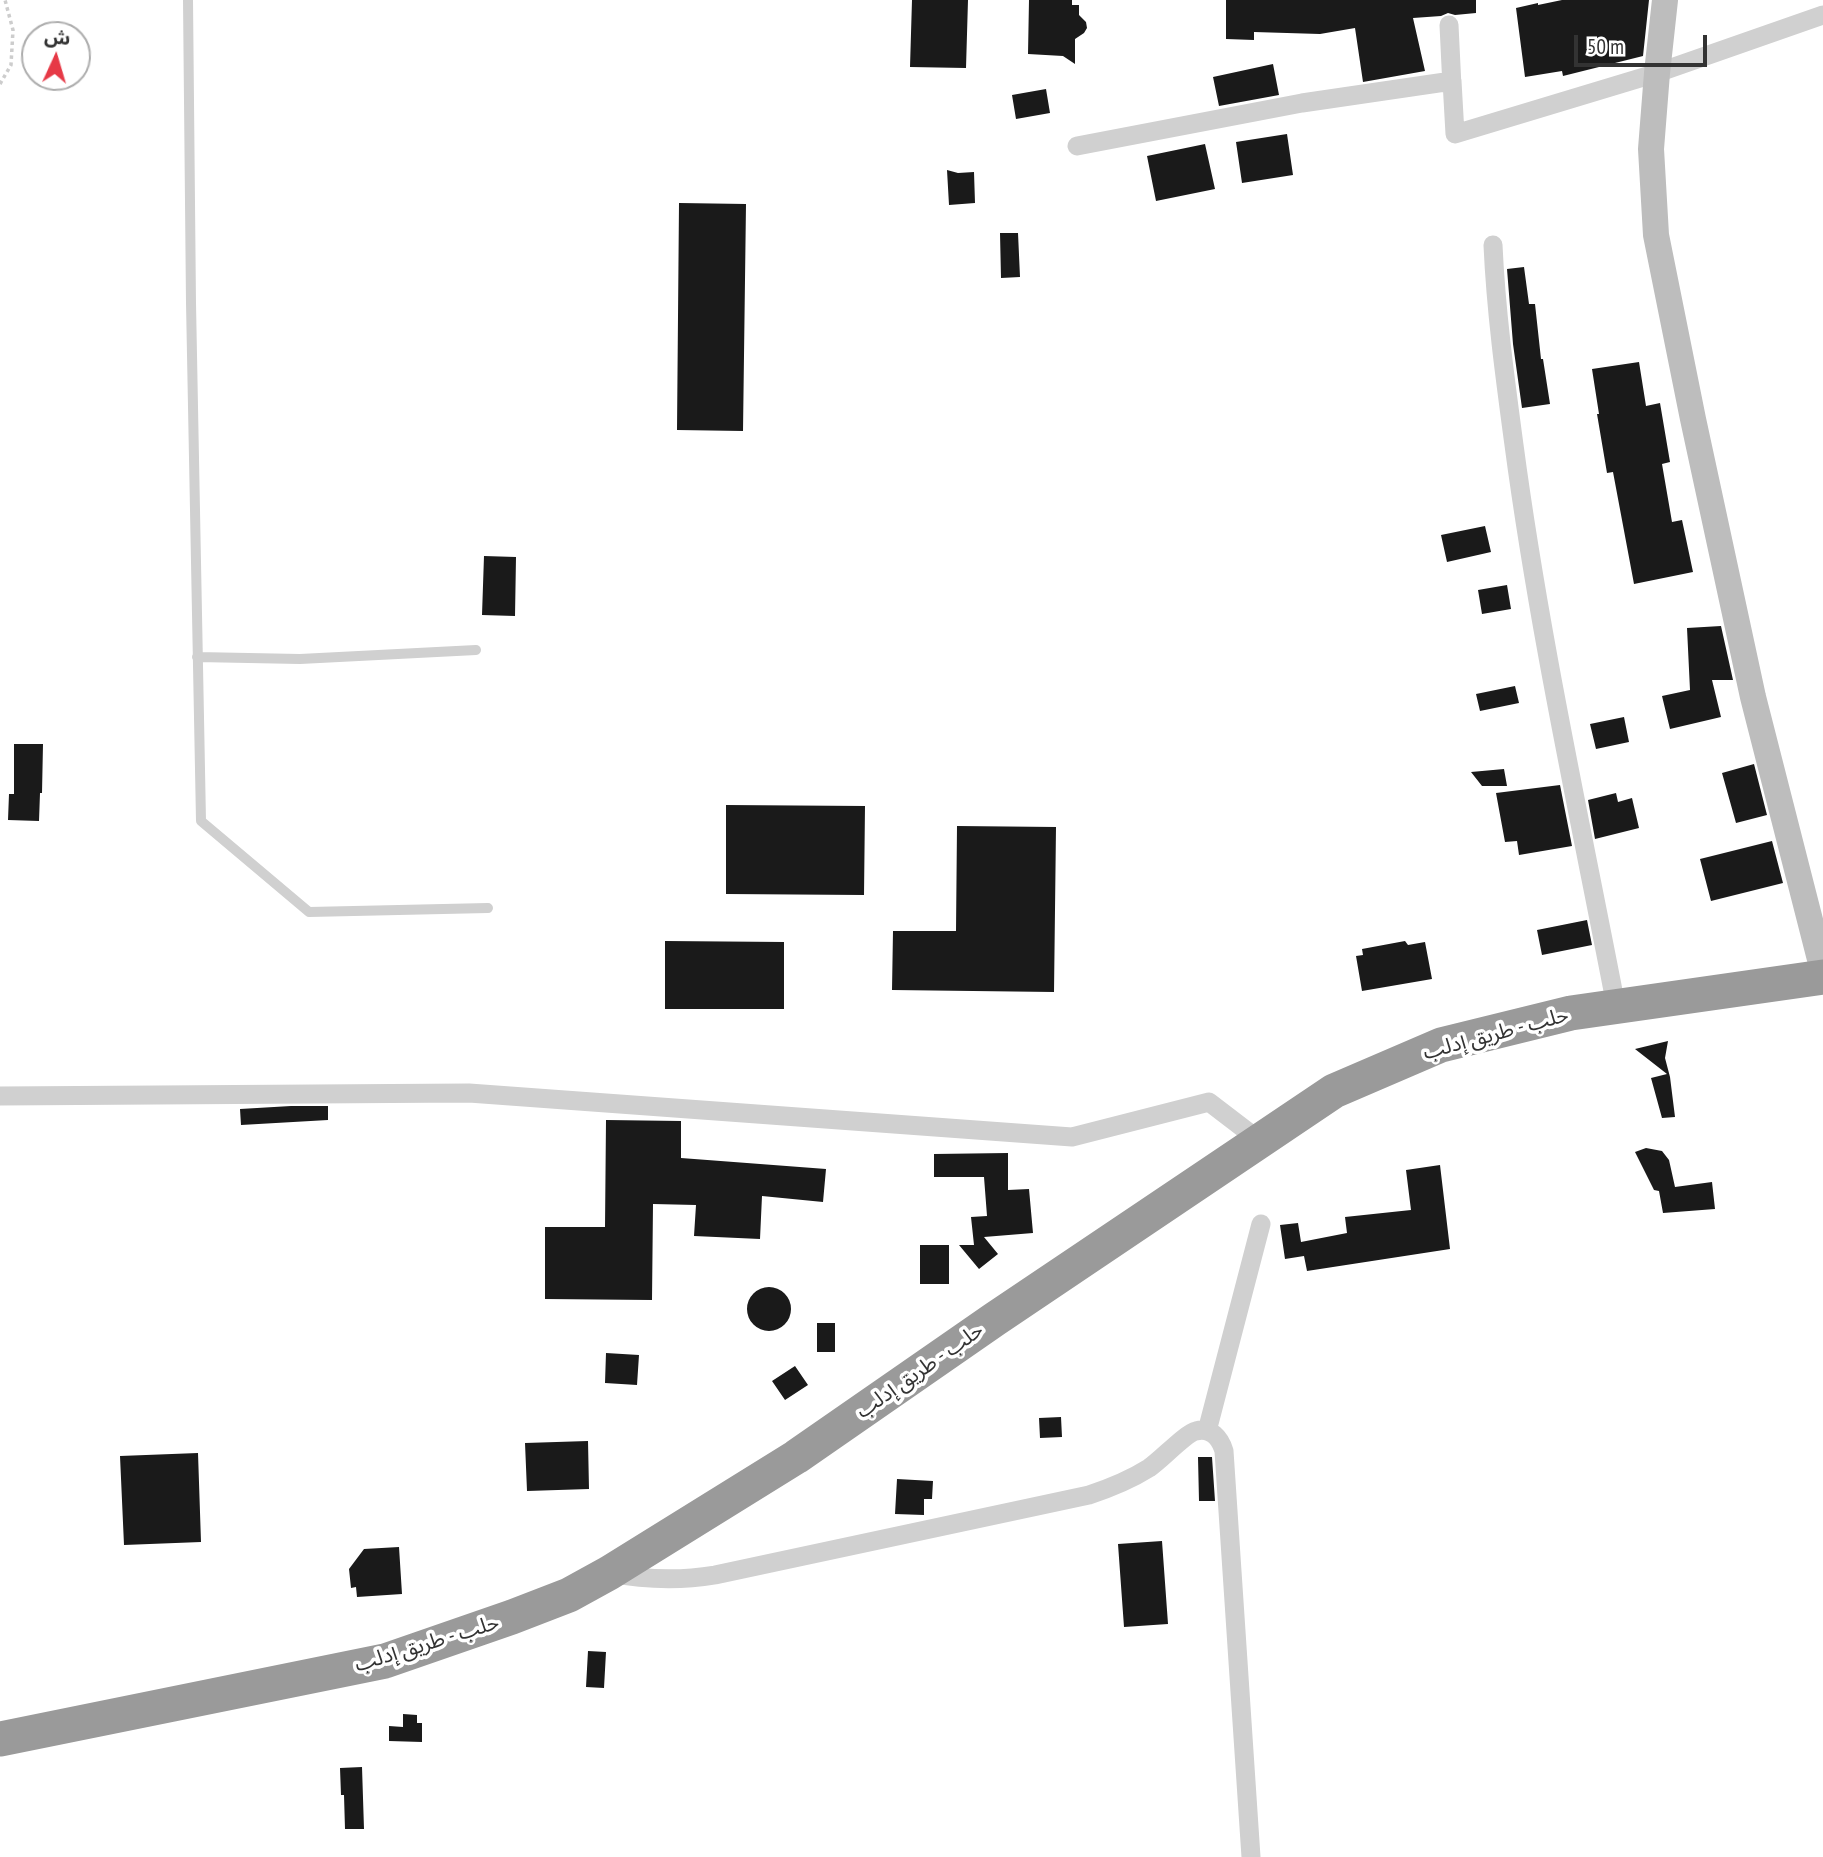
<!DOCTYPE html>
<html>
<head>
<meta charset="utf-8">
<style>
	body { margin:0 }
	#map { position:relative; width:1823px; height:1857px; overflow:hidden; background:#fff; font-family:"PT Sans Narrow","Noto Sans Arabic",sans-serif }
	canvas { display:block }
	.north { position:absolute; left:21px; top:21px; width:70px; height:70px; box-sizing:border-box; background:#fff; border:2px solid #adadad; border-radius:50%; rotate:4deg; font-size:19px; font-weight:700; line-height:28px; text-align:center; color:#333 }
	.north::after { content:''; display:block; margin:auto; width:24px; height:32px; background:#e63946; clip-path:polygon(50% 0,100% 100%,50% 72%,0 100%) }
	.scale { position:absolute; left:1574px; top:35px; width:133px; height:32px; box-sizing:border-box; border:4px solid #333; border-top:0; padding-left:9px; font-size:21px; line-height:24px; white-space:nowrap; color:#333; -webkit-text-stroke:5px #fff; paint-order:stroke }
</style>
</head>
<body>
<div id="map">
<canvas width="1823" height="1857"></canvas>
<div class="north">ش</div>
<div class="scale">50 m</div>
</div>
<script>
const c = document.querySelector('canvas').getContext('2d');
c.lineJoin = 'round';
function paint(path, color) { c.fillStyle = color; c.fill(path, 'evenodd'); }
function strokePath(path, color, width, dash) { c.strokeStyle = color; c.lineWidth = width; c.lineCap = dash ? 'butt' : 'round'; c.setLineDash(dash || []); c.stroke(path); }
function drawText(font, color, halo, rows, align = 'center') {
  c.font = font + ' "PT Sans Narrow","Noto Sans Arabic",sans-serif'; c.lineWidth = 7; c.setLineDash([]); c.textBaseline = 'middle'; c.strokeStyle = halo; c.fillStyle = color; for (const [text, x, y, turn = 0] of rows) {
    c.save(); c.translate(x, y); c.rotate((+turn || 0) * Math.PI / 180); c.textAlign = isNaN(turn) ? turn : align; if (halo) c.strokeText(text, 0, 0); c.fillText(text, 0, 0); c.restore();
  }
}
const building = new Path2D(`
	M912,0H968L966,68L910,67Z
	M1029,0H1072V5H1079V15L1086,22L1087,28L1084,33L1075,39V64L1063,56L1028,54Z
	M1226,0H1476V13L1455,15L1448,13L1441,16L1413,18L1425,71L1363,82L1355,28L1320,34L1254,32V40L1226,39Z
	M1562,0H1649L1643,56L1563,76L1562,71L1525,77L1516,8L1538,3V5Z
	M1273,64L1279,95L1219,106L1213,77Z
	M1046,89L1050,113L1016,119L1012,95Z
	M1287,134L1293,175L1242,183L1236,142Z
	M1205,144L1215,189L1156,201L1147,156Z
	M947,170L958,173L974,172L975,203L949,205Z
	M679,203L746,204L743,431L677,430Z
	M1000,233H1018L1020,277L1001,278Z
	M1524,267L1529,304H1535L1541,359H1543L1550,404L1522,408L1513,344L1507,269Z
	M1639,362L1646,406L1660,403L1670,462L1662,464L1672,522L1682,520L1693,572L1634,584L1613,472L1607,473L1597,414H1599L1592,369Z
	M1485,526L1491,552L1447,562L1441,535Z
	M484,556L516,557L515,616L482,615Z
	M1507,585L1511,609L1482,614L1478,590Z
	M1721,626L1733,680H1712L1721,717L1670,729L1662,696L1690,690L1687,628Z
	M1515,686L1519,703L1480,711L1476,694Z
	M1624,717L1629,742L1596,749L1590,724Z
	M14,744H43L42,793H40L39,821L8,820L9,794H14Z
	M1754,764L1767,815L1736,823L1722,773Z
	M1504,769L1507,786H1482L1471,772Z
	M1560,785L1572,846L1519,855L1517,841L1505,842L1496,793Z
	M1616,793L1618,802L1632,798L1639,828L1595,839L1588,800Z
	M726,805L865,806L864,895L726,894Z
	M957,826L1056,827L1054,992L892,990L893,931H956Z
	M1772,841L1783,883L1711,901L1700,859Z
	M1587,920L1592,945L1542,955L1537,930Z
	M665,941L784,942V1009H665Z
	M1405,941L1408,945L1425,942L1432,979L1362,991L1356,956L1363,955L1362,949Z
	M1668,1041L1665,1058L1670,1077L1675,1117L1662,1118L1651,1078L1667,1074L1635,1049Z
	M291,1106H328V1120L241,1125L240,1109Z
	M606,1120L681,1121V1158L826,1169L823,1202L762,1196L760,1239L694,1236L696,1205L653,1204L652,1300L545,1299V1227H605Z
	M1646,1148L1662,1151L1669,1160L1675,1187L1712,1182L1715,1209L1663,1213L1659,1191L1654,1190L1635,1152Z
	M1008,1153V1190L1029,1189L1033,1233L984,1237L998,1254L979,1269L959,1245H974L971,1217L987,1216L984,1177H934V1154Z
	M1440,1165L1450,1249L1307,1271L1304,1256L1285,1259L1280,1225L1298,1223L1301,1242L1347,1233L1345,1217L1411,1210L1406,1170Z
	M920,1245H949V1284H920Z
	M747 1309a22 22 0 1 1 44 0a22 22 0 1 1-44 0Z
	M817,1323H835V1352H817Z
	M606,1353L639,1355L637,1385L605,1383Z
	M795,1366L808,1385L785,1400L772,1381Z
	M1061,1417L1062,1437L1040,1438L1039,1418Z
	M588,1441L589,1489L527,1491L525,1443Z
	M198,1453L201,1542L124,1545L120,1456Z
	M1198,1457H1212L1215,1501H1199Z
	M897,1479L933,1481L932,1499H924V1515L895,1514Z
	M1162,1541L1168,1624L1124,1627L1118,1544Z
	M399,1547L402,1594L357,1597L356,1587L351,1588L349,1569L364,1549Z
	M588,1651L606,1652L604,1688L586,1687Z
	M403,1714L417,1715V1723H422V1742L389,1741V1726L403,1727Z
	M362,1767L364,1829H345L344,1795H341L340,1768Z`);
const path = new Path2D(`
	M0,84L11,65L13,30L5,0`);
const lane = new Path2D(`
	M188,0L191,303L201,821L309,912L488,908
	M197,657L300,659L476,650`);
const street = new Path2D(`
	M1449,25L1452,87
	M1077,146L1302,103L1452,81L1455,134L1657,73L1823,15
	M1493,245C1496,312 1505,378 1514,445C1539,633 1580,819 1616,1006
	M0,1096L469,1093L1072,1137L1209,1102L1260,1141
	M1207,1431L1261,1224
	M610,1573C646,1580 679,1581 715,1575L1089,1495C1110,1488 1130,1480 1149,1468C1161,1460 1186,1433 1196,1431C1211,1427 1220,1438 1224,1451L1251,1857`);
const secondary = new Path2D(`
	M1665,0L1657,73L1651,149L1656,235L1693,419L1753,697L1823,971`);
const highway = new Path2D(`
	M0,1739L385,1661L512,1617L569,1595L609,1573L796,1457L995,1319L1334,1091L1441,1045L1571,1013L1823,977`);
const streetNames = [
	["حلب - طريق إدلب",1496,1034,-15],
	["حلب - طريق إدلب",920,1371,-35],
	["حلب - طريق إدلب",427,1644,-17]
];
paint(building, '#1a1a1a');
strokePath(path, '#cdcdcd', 3.5, [3.5, 3.5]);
strokePath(lane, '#d0d0d0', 10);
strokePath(street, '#d0d0d0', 19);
strokePath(secondary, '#bdbdbd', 26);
strokePath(highway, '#9a9a9a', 35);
drawText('21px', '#333', '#fff', streetNames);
</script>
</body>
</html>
